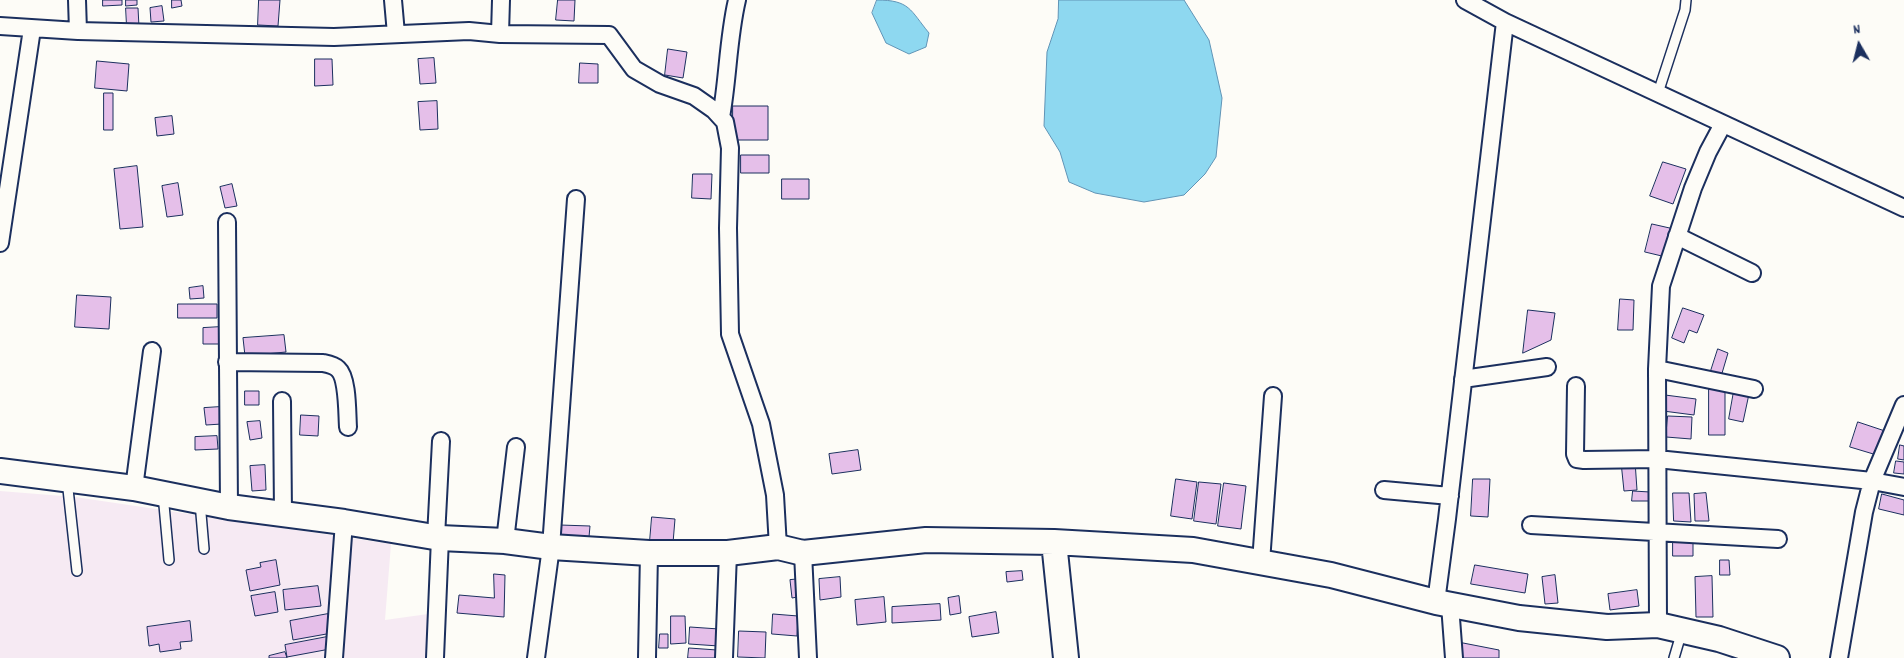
<!DOCTYPE html>
<html>
<head>
<meta charset="utf-8">
<style>
	body { margin:0 }
	#map { position:relative; width:1904px; height:658px; overflow:hidden; background:#fdfcf7; font-family:Dekko,sans-serif }
	canvas { display:block }
	.north { position:absolute; left:1834px; top:20px; width:50px; height:50px; -webkit-text-stroke:4px #fdfcf7; paint-order:stroke; rotate:352deg; font-size:14px; font-weight:700; line-height:20px; text-align:center; color:#1b2f5e }
	.north::after { content:''; display:block; margin:auto; width:18px; height:22px; background:#1b2f5e; clip-path:polygon(50% 0,100% 100%,50% 72%,0 100%) }
</style>
</head>
<body>
<div id="map">
<canvas width="1904" height="658"></canvas>
<div class="north">N</div>
</div>
<script>
const c = document.querySelector('canvas').getContext('2d');
c.lineJoin = 'round';
function paint(path, color) { c.fillStyle = color; c.fill(path, 'evenodd'); }
function strokePath(path, color, width, dash) { c.strokeStyle = color; c.lineWidth = width; c.lineCap = dash ? 'butt' : 'round'; c.setLineDash(dash || []); c.stroke(path); }
const built = new Path2D(`
	M0,491L75,497L391,544L385,620L428,614L427,658H0Z`);
const water = new Path2D(`
	M877,0C910,0 910,10 929,33L926,47L909,54L886,43L872,13Z
	M1059,0H1184L1209,40L1222,98L1216,157L1205,174L1184,195L1144,202L1095,193L1069,182L1060,152L1044,126L1047,52L1058,19Z`);
const building = new Path2D(`
	M103,0H122V5L103,6Z
	M126,0H137V5L126,6Z
	M172,0H181L182,6L172,8Z
	M259,0H280L278,26L258,25Z
	M558,0H575L574,21L556,20Z
	M162,6L164,21L151,22L150,8Z
	M126,8H138L139,27H127Z
	M668,49L687,52L683,78L665,75Z
	M434,58L436,83L420,84L418,59Z
	M315,59H332L333,85L315,86Z
	M97,61L129,64L127,91L95,88Z
	M580,63L598,64V83H579Z
	M104,93H113V130H104Z
	M437,101L438,129L420,130L418,102Z
	M733,106H768V140H733Z
	M172,116L174,134L157,136L155,118Z
	M741,155H769V173H741Z
	M1663,162L1686,169L1673,204L1650,196Z
	M137,166L143,227L120,229L114,169Z
	M693,174H712L711,199L692,198Z
	M782,179H809V199H782Z
	M178,183L183,215L167,217L162,186Z
	M232,184L237,206L225,208L220,187Z
	M1652,224L1674,229L1666,257L1645,252Z
	M203,286L204,298L190,299L189,288Z
	M77,295L111,297L109,329L75,327Z
	M1620,299L1634,300L1633,330H1618Z
	M178,304H217V318H178Z
	M1683,308L1704,315L1697,333L1689,330L1684,343L1672,338Z
	M1528,310L1555,313L1551,340L1523,353Z
	M221,327L222,344H203V328Z
	M284,335L286,352L245,356L243,338Z
	M1718,349L1728,353L1720,380L1709,377Z
	M1709,387H1725V435H1709Z
	M245,391H259V405H245Z
	M1734,391L1749,394L1743,422L1729,419Z
	M1665,395L1696,399L1694,415L1663,411Z
	M220,407L222,424L206,425L204,408Z
	M301,415L319,416L318,436L300,435Z
	M1668,416L1692,417L1691,439L1666,437Z
	M260,421L262,438L250,440L247,422Z
	M1858,422L1888,432L1880,456L1850,447Z
	M217,436L218,449L195,450V437Z
	M1900,445L1904,446V460L1898,459Z
	M858,450L861,470L832,474L829,454Z
	M1635,461L1637,490L1624,491L1621,462Z
	M1896,461L1904,462V474L1894,473Z
	M265,465L266,490L252,491L250,466Z
	M1176,479L1197,482L1192,519L1171,516Z
	M1473,479H1490L1488,517L1471,516Z
	M1199,482L1221,484L1216,524L1194,521Z
	M1224,483L1246,486L1241,529L1218,526Z
	M1633,491L1650,492L1649,501H1632Z
	M1673,493H1689L1691,522L1674,521Z
	M1706,493L1709,521H1695L1694,494Z
	M1882,494L1904,500V515L1879,509Z
	M652,517L675,519L673,543L650,541Z
	M560,525L590,526L589,537H559Z
	M1673,542H1693V556H1673Z
	M276,560L280,585L250,591L246,570L261,567L260,563Z
	M1720,560H1729L1730,575H1720Z
	M1475,565L1528,574L1525,593L1471,584Z
	M1022,571L1023,580L1007,582L1006,572Z
	M494,574L505,575L504,617L457,613L459,595L494,598Z
	M1555,575L1558,603L1545,604L1542,577Z
	M1712,576L1713,617H1696L1695,577Z
	M840,577L841,597L820,600L819,579Z
	M801,579L803,596L792,598L790,580Z
	M318,586L321,606L285,610L283,590Z
	M1637,590L1639,606L1610,610L1608,594Z
	M275,592L278,612L255,616L251,596Z
	M959,596L961,613L950,615L948,598Z
	M884,597L886,622L857,625L855,600Z
	M940,604L941,620L892,623V607Z
	M996,612L999,633L972,637L969,617Z
	M328,614L332,633L293,640L290,621Z
	M773,614L798,616L797,636L772,634Z
	M671,616H685L686,643L671,644Z
	M190,621L192,641L180,642L181,649L160,652L159,644L149,646L147,627Z
	M690,627L719,629V646L689,644Z
	M739,631L766,632L765,658L738,657Z
	M660,634H668V648H659Z
	M327,637L330,649L287,657L285,645Z
	M1458,642L1499,650V658H1460Z
	M689,648L717,650V658H688Z
	M285,652L287,658H269V656Z`);
const lane = new Path2D(`
	M1658,93L1685,10L1686,0
	M67,480L77,571
	M163,494L169,560
	M200,502L204,549
	M1674,658L1682,631`);
const street = new Path2D(`
	M77,0L78,31
	M393,0L396,34
	M1465,0L1505,22L1904,208
	M0,26L78,31L334,37L469,31L500,34L609,35L634,69L660,84L694,96L714,110L725,122L730,148L728,228L730,334L761,424L775,495L778,547
	M500,34L501,0
	M721,117C728,79 728,38 737,0
	M227,222L229,507
	M1677,236L1752,273
	M0,243L32,29
	M227,362L323,363C328,364 334,365 338,369C348,378 347,413 348,427
	M1657,369L1754,389
	M1463,379L1547,367
	M1576,386L1575,454L1577,459L1584,460L1657,459L1872,481L1904,405
	M282,401L283,514
	M134,488L152,351
	M1384,490L1450,496
	M1531,525L1778,539
	M436,537L441,441
	M505,541L516,447
	M803,553L808,658
	M1261,562L1273,396
	M1436,602L1447,519L1505,22
	M1450,605L1454,658
	M1658,625L1657,369L1661,286L1693,188L1708,152L1723,124
	M334,658L344,522
	M435,658L440,538
	M536,658L551,547L576,199
	M647,658L649,553
	M724,658L728,553
	M1839,658L1864,512L1872,481L1904,487`);
const secondary = new Path2D(`
	M0,471L134,488L229,507L344,522L440,538L505,541L551,547L649,553H728L778,547L803,553L926,540L1054,542L1193,550L1331,575L1436,602L1519,618L1607,627L1658,625L1719,639L1777,658
	M1054,542L1066,658`);
paint(built, '#f6eaf3');
paint(water, '#8ed8f0');
strokePath(water, '#6094b6', 1);
paint(building, '#e5bfe9');
strokePath(building, '#1b2f5e', 1);
strokePath(lane, '#1b2f5e', 12);
strokePath(street, '#1b2f5e', 20);
strokePath(secondary, '#1b2f5e', 28);
strokePath(lane, '#fdfcf7', 9);
strokePath(street, '#fdfcf7', 16);
strokePath(secondary, '#fdfcf7', 24);
</script>
</body>
</html>
